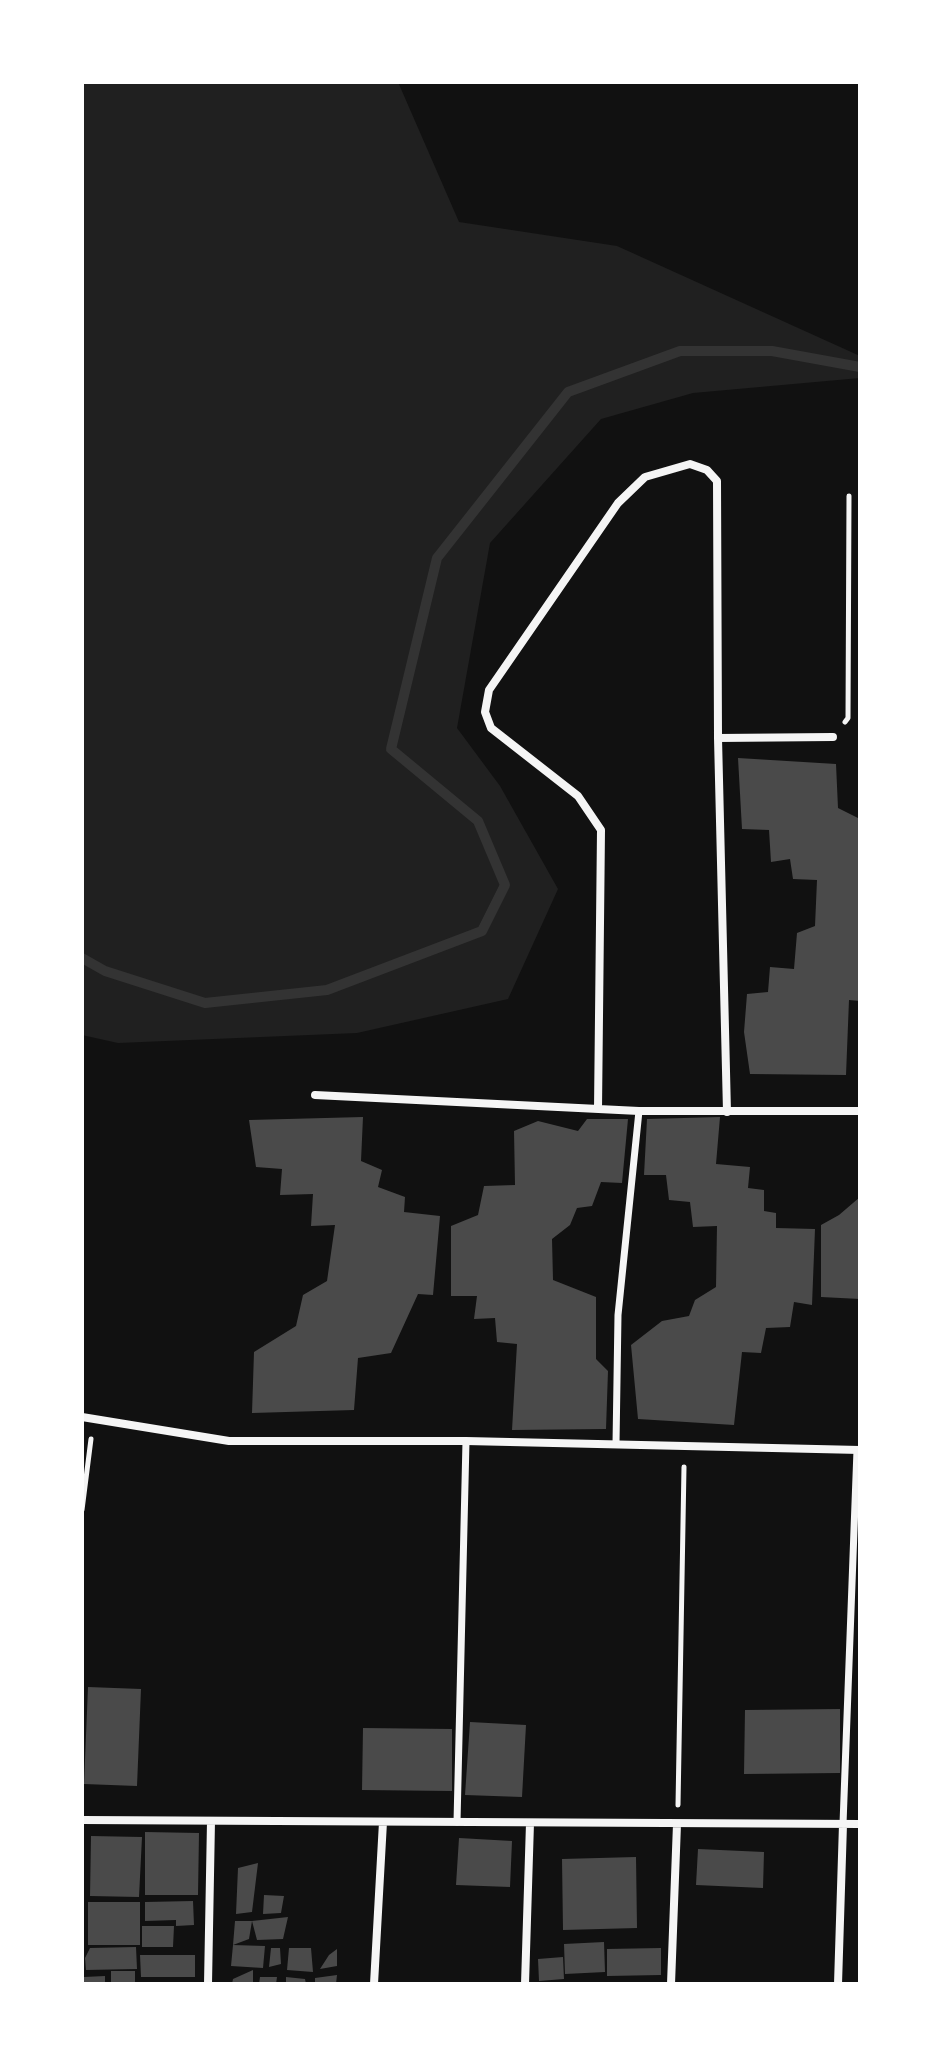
<!DOCTYPE html>
<html>
<head>
<meta charset="utf-8">
<style>
	body { margin:0 }
	#map { position:relative; width:942px; height:2066px; overflow:hidden; background:#111; font-family:"DM Sans",sans-serif }
	canvas { display:block }
	.frame { position:absolute; inset:0; border:84px solid #fff; pointer-events:none }
</style>
</head>
<body>
<div id="map">
<canvas width="942" height="2066"></canvas>
<div class="frame"></div>
</div>
<script>
const c = document.querySelector('canvas').getContext('2d');
c.lineJoin = 'round';
function paint(path, color) { c.fillStyle = color; c.fill(path, 'evenodd'); }
function strokePath(path, color, width, dash) { c.strokeStyle = color; c.lineWidth = width; c.lineCap = dash ? 'butt' : 'round'; c.setLineDash(dash || []); c.stroke(path); }
const green = new Path2D(`
	M82,82H398L459,222L617,246L860,356V378L693,393L601,419L490,543L457,728L500,786L558,889L508,999L357,1033L118,1043L82,1035Z`);
const stream = new Path2D(`
	M82,958L105,971L205,1003L327,990L482,931L505,885L478,821L391,749L437,558L568,392L680,351H772L860,367`);
const building = new Path2D(`
	M738,758L836,764L838,808L860,819V1001L849,1000L846,1075L750,1074L744,1032L747,994L768,992L770,967L794,969L797,933L815,926L817,880L793,879L790,859L771,862L769,830L742,829Z
	M363,1117L361,1161L382,1170L378,1187L405,1197L404,1212L440,1216L433,1295L418,1294L391,1353L358,1358L354,1410L252,1413L254,1352L296,1326L303,1295L327,1281L335,1225L311,1226L313,1194L280,1195L282,1169L256,1167L249,1120Z
	M720,1117L716,1164L750,1167L748,1188L764,1190V1211L776,1213V1228L815,1229L812,1305L794,1302L790,1327L766,1328L761,1353L742,1352L734,1425L638,1419L631,1345L662,1321L689,1316L695,1300L716,1287L717,1226L693,1227L690,1202L669,1200L666,1175H644L647,1119Z
	M587,1119H628L622,1183L601,1182L592,1206L577,1208L570,1225L552,1239L553,1280L596,1297V1359L608,1371L606,1429L512,1430L517,1344L497,1342L495,1318L474,1319L477,1296H451V1226L478,1215L484,1186L515,1185L514,1131L538,1121L578,1131Z
	M860,1197V1299L821,1297V1225L839,1215Z
	M88,1687L141,1689L137,1786L84,1784Z
	M840,1709V1773L744,1774L745,1710Z
	M470,1722L526,1725L522,1797L465,1795Z
	M363,1728L452,1729V1791L362,1790Z
	M145,1832L199,1833L198,1895H145Z
	M91,1836L142,1837L139,1897L90,1896Z
	M459,1838L512,1841L510,1887L456,1885Z
	M698,1849L764,1852L763,1888L696,1885Z
	M636,1857L637,1928L563,1930L562,1859Z
	M258,1863L252,1912L236,1914L238,1868Z
	M264,1895L284,1896L281,1913L263,1914Z
	M193,1901L194,1925L176,1926V1920L145,1921V1902Z
	M88,1902H140V1945H88Z
	M288,1917L283,1939L257,1940L252,1921Z
	M235,1921H252L249,1939L233,1945Z
	M142,1926H174L173,1947H142Z
	M604,1942L605,1972L565,1974L564,1944Z
	M233,1945L265,1946L263,1968L231,1966Z
	M136,1947L137,1969L86,1970L85,1958L90,1948Z
	M271,1948H280L281,1964L269,1967Z
	M289,1948H311L313,1972L287,1970Z
	M661,1948V1975L607,1976V1949Z
	M337,1949V1966L320,1969L329,1955Z
	M140,1955H195V1977H141Z
	M563,1957L564,1979L539,1981L538,1959Z
	M253,1970V1984H232L233,1979Z
	M111,1971H135V1984H111Z
	M337,1975L336,1984H315V1978Z
	M105,1976V1984H84V1977Z
	M260,1977H277L276,1984H259Z
	M286,1977L305,1979L306,1984H286Z`);
const path = new Path2D(`
	M845,722L848,718L849,496
	M82,1510L91,1439
	M678,1805L684,1467`);
const pedestrian = new Path2D(`
	M616,1444L618,1315L639,1111
	M457,1822L466,1441
	M843,1824L857,1450`);
const minor = new Path2D(`
	M718,738L833,737
	M315,1095L639,1111H860
	M598,1109L601,830L578,796L491,728L485,712L489,690L618,503L645,477L690,464L707,470L717,481L718,738L727,1112
	M82,1417L229,1441H466L860,1450
	M82,1820L860,1824
	M208,1984L211,1821
	M374,1984L383,1822
	M525,1984L530,1823
	M671,1984L677,1824
	M838,1984L843,1824`);
paint(green, '#202020');
strokePath(stream, '#333', 10);
paint(building, '#4a4a4a');
strokePath(path, '#f5f5f5', 5);
strokePath(pedestrian, '#f5f5f5', 7);
strokePath(minor, '#f5f5f5', 8);
</script>
</body>
</html>
